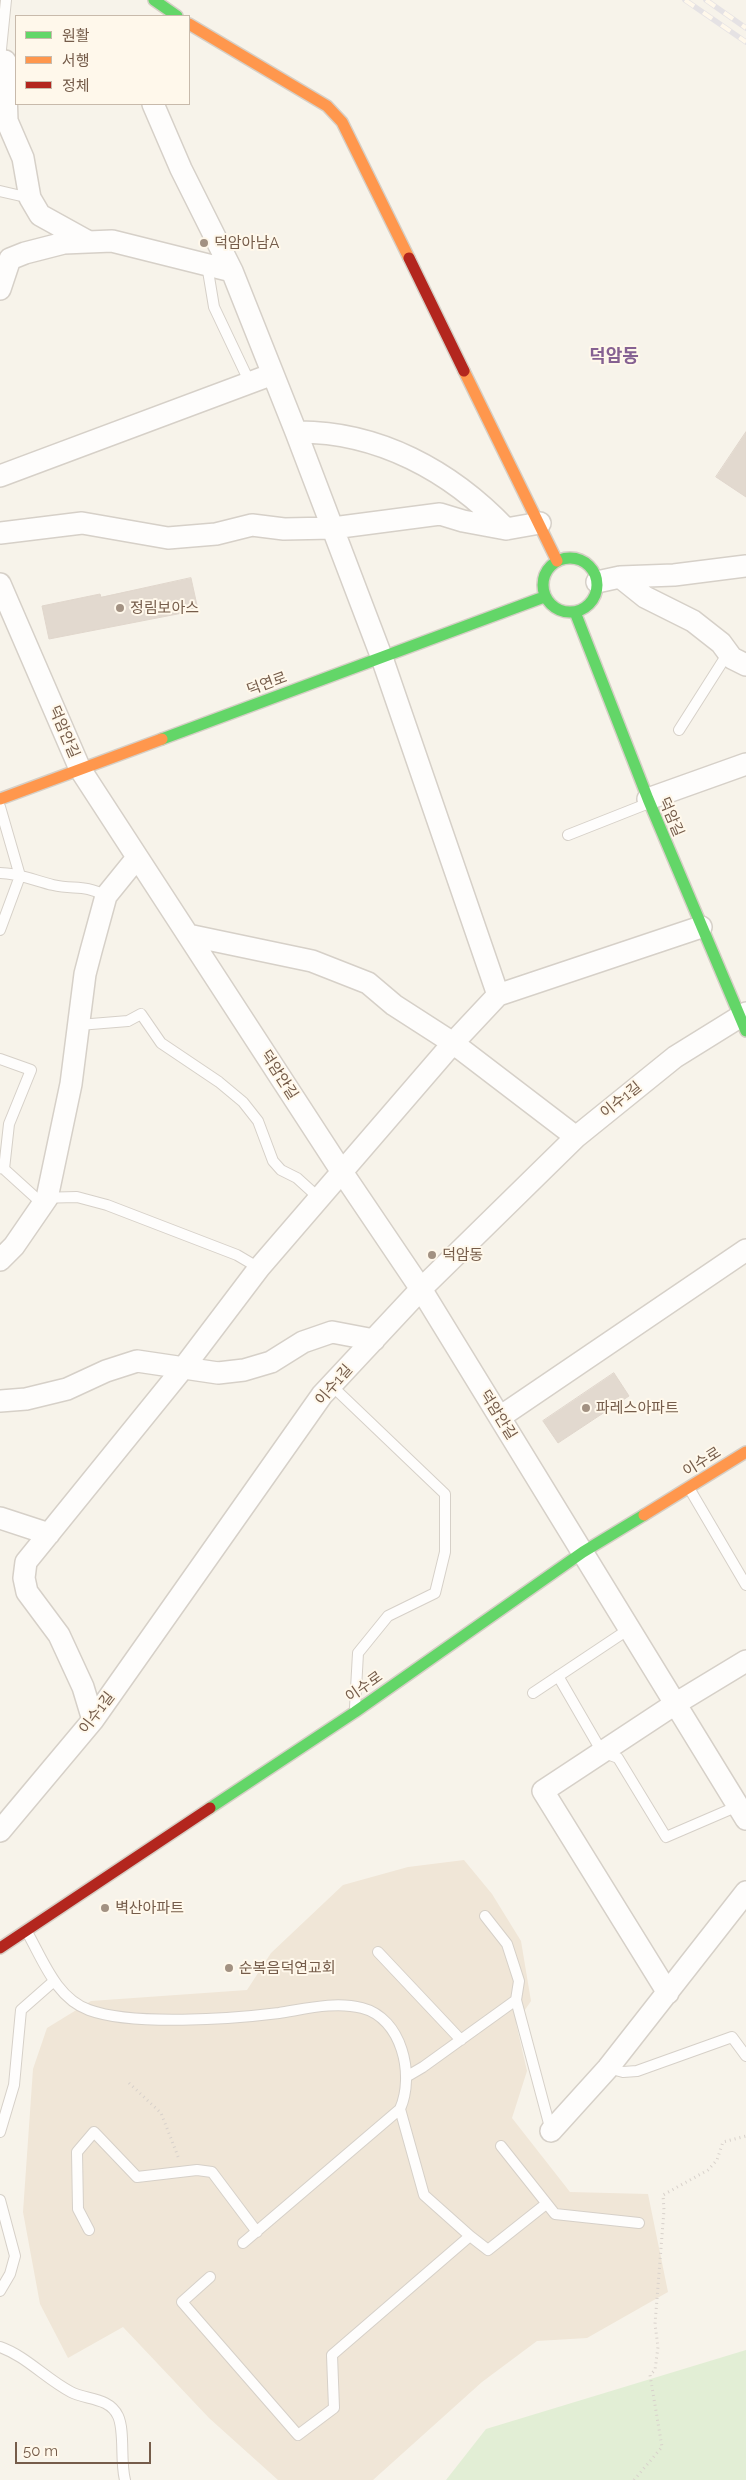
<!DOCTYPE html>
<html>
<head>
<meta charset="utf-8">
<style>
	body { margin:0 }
	#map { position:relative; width:746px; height:2480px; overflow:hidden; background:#f7f3ea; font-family:Raleway,"Noto Sans KR",sans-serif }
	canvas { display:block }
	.legend { position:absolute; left:15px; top:15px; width:175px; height:90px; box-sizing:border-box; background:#fff8eb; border:1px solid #c8baab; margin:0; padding:6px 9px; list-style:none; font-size:15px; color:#755c4a }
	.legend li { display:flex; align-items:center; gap:10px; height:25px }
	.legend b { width:25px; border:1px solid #c8baab }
	.scale { position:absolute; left:15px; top:2442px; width:136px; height:22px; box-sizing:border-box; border:2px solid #755c4a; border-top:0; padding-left:6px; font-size:15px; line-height:18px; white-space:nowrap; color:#755c4a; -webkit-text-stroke:4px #fff8eb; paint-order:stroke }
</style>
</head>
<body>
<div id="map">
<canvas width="746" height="2480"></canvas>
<ul class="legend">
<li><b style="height:6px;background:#63d668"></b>원활</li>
<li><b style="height:6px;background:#ff974d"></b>서행</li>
<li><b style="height:6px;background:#b3261e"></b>정체</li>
</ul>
<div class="scale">50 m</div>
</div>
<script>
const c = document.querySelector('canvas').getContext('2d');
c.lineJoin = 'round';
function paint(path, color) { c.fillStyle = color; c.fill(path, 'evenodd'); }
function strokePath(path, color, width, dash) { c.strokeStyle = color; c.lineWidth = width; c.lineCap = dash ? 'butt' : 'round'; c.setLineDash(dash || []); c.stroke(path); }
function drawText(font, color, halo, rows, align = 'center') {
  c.font = font + ' Raleway,"Noto Sans KR",sans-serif'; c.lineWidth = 4; c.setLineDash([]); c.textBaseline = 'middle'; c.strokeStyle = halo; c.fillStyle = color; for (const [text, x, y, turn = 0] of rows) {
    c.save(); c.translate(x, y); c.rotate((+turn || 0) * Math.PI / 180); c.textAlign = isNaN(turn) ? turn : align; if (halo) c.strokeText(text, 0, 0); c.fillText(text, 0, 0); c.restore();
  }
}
const residential = new Path2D(`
	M464,1860L492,1894L521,1941L531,2001L516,2023L527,2071L512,2118L570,2192L648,2194L668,2292L587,2338L537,2341L482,2382L373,2480H278L209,2418L123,2327L68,2358L40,2304L23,2212L33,2069L47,2028L91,2001L247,1990L271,1953L343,1885L408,1867Z`);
const green = new Path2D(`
	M746,2350V2480H446L486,2429Z`);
const building = new Path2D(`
	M746,432V497L716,477Z
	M191,578L198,610L49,639L42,606L100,594L101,597Z
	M614,1373L629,1396L558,1443L543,1421Z`);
const path = new Path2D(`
	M129,2083L161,2113L179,2159
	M634,2480L662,2447L650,2375L655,2370L658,2347L655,2324L664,2210L663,2195L708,2170L717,2160L723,2142L746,2136`);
const lane = new Path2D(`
	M0,59L6,0
	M0,191L30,198
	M207,265L214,307L250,383
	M679,730L728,653
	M0,807L20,876L0,930
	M568,835L649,803
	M0,873C18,873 36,881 53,885C75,890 84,884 106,896
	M79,1025L128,1021L141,1014L161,1043L219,1082L243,1102L258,1121L273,1161L281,1170L297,1178L319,1198
	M0,1059L31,1070L9,1124L4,1169
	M0,1168L4,1169L36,1198L77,1197L107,1205L237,1255L259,1268
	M331,1385L445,1494V1552L435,1593L388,1616L358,1653L355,1707
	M689,1488L746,1585
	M558,1676L602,1752L618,1758L666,1837L738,1806
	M533,1693L629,1629
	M485,1916L507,1944L519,1981L516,2000
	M27,1932C43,1960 56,1998 89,2010C133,2026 231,2019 279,2013C305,2009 335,2001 362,2008C402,2018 415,2075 400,2109L243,2243
	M378,1952L461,2040
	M608,2068L623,2072L637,2071L732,2037L746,2056
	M406,2077L423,2067L516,2000L551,2131
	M0,2132L14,2085L21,2010L54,1981
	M501,2146L555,2214L639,2223
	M0,2200L15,2256L10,2274L0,2291
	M89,2230L78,2209L77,2152L94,2132L137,2177L197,2170L212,2172L257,2232
	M470,2236L488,2250L546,2204
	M210,2277L182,2302L298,2435L334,2408L332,2355L470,2236L424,2195L400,2109
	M0,2347C26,2356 46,2379 71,2392C86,2400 109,2397 118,2416C125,2431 120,2461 125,2480`);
const street = new Path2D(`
	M5,61L7,121L23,158L30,198L40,215L87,241
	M153,104L181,169L232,271L296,432L382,658L498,995
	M0,289L10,259L25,253L64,243L112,241L232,271
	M296,432C378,431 451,471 506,529L540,523
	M0,476L273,374
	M0,533L82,523L168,538L216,534L252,525L284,529L333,528L440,514L463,521L506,529
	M620,577L674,575L746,566
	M597,582L620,577L645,597L693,621L721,643L732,658L746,665
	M0,584L80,769L342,1172L421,1289L746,1819
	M648,799L746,764
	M188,935L312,961L368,983L394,1005L453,1043L576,1137
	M0,1260L14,1246L47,1198L71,1084L85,974L91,951L106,896L136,859
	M0,1401L26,1399L67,1389L106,1371L137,1361L218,1373L244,1370L271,1362L303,1342L332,1332L374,1340
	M500,1417L746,1250
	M0,1518L49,1534
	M93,1720L83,1687L59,1635L27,1592L24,1578L26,1562L184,1367L259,1268L453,1043L498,995L701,927
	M0,1831L93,1720L322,1395L421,1289L576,1137L675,1057L746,1013
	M668,1993L543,1791L675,1704L746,1661
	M551,2131L608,2068L746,1892`);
const fast = new Path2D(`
	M154,0L177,16
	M543 585a27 27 0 1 1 54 0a27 27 0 1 1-54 0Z
	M575,612L648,799L746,1031
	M162,739L544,597
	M210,1808L355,1712L583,1552L644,1515`);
const slow = new Path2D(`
	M189,24L327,106L342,122L409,258
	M464,371L557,561
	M0,799L162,739
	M644,1515L746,1452`);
const jam = new Path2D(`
	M409,258L464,371
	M0,1948L210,1808`);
const rail = new Path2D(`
	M685,0L746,42
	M706,0L746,28`);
const markers = [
	[204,243,5,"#a29182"],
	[120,608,5,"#a29182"],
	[432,1255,5,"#a29182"],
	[586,1408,5,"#a29182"],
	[105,1908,5,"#a29182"],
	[229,1968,5,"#a29182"]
];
const poiNames = [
	["덕암아남A",214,243],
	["정림보아스",130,608],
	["덕암동",442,1255],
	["파레스아파트",596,1408],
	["벽산아파트",115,1908],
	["순복음덕연교회",239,1968]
];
const streetNames = [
	["덕연로",267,684,-20],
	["덕암안길",64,732,67],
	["덕암길",671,817,67],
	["덕암안길",279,1075,57],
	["이수1길",621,1100,-39],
	["이수1길",334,1385,-49],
	["덕암안길",498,1415,58],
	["이수로",702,1462,-32],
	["이수로",364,1687,-35],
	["이수1길",97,1713,-53]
];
const quarterNames = [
	["덕암동",614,357]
];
paint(residential, '#f0e6d7');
paint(green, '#e2eed5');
paint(building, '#e2d9cf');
strokePath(building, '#e0d6cc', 1);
strokePath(lane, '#d6d0c8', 12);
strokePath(street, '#d6d0c8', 24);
strokePath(fast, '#d6cfc6', 14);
strokePath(slow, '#d6cfc6', 14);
strokePath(jam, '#d6cfc6', 14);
strokePath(path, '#d8d1cb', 3, [1, 4]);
strokePath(lane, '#fefdfc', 10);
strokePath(street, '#fefdfc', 21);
strokePath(fast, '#63d668', 11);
strokePath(slow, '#ff974d', 11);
strokePath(jam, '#b3261e', 11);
strokePath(rail, '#e5e2e4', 5.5);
strokePath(rail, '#fff8eb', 4, [11]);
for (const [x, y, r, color] of markers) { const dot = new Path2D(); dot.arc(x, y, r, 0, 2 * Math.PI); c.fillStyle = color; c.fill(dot); strokePath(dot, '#fff8eb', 2); }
drawText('15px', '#755c4a', '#fff8eb', poiNames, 'left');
drawText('15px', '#755c4a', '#fff8eb', streetNames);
drawText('bold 18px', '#856192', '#fff8eb', quarterNames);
</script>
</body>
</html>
